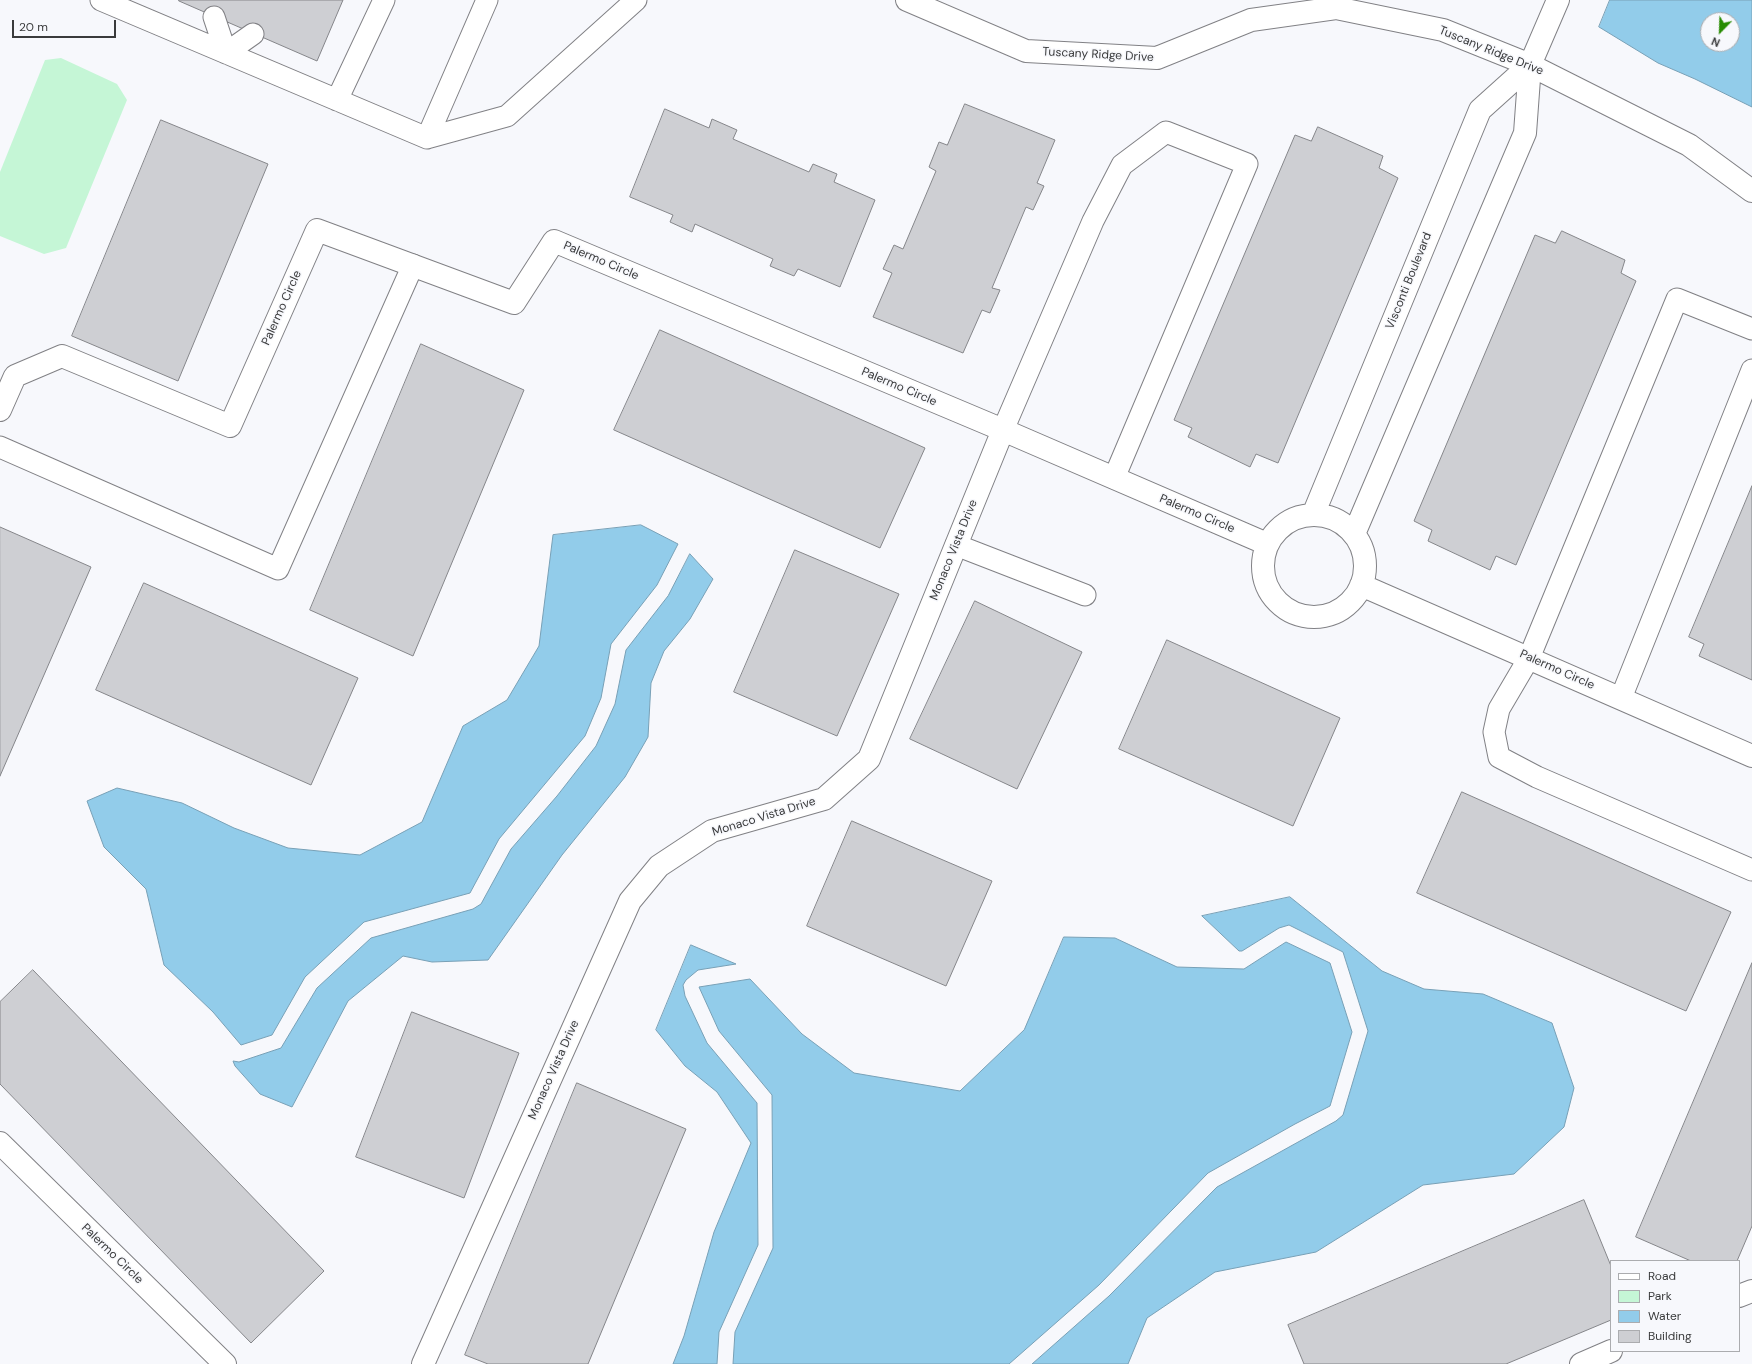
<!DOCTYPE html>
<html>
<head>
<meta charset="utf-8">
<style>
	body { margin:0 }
	#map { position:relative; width:1752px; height:1364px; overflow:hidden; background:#f7f8fc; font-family:"DM Sans",sans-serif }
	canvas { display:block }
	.legend { position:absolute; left:1610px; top:1260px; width:130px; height:92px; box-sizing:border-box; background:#f7f8fc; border:1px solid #abacaf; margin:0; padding:5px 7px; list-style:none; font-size:12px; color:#3a3b3c }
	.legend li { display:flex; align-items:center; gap:8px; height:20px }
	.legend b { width:20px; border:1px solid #abacaf }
	.north { position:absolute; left:1700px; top:12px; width:40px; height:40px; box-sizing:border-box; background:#f7f8fc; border:1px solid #abacaf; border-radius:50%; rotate:203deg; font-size:11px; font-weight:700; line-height:16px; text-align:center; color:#3a3b3c }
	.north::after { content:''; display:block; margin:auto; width:14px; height:18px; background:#278b02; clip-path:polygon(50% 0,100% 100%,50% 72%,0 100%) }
	.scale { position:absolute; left:12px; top:20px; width:104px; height:18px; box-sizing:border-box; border:2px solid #3a3b3c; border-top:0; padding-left:5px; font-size:12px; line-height:14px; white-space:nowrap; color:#3a3b3c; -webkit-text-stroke:3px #f7f8fc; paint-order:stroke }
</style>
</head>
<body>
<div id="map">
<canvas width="1752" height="1364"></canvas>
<ul class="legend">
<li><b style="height:5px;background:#fff"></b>Road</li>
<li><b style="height:11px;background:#c5f6d6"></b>Park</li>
<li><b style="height:11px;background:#92ccea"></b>Water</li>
<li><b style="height:11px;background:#cecfd3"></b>Building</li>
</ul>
<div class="north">N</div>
<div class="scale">20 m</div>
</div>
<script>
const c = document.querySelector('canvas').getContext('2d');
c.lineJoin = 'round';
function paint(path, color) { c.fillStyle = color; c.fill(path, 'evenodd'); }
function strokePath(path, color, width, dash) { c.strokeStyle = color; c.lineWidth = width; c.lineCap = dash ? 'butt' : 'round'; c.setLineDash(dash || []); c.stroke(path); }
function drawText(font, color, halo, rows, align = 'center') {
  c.font = font + ' "DM Sans",sans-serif'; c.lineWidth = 3; c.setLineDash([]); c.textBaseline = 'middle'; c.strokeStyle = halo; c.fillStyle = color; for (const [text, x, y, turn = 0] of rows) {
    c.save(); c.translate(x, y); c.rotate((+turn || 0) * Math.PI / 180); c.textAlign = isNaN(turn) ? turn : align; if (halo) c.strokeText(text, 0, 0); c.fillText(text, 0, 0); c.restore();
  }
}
const green = new Path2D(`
	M61,58L117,84L127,100L66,248L44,254L0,236V172L45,60Z`);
const water = new Path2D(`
	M1610,0H1752V107L1695,79L1658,63L1599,27ZM1708,20H1732V44H1708Z
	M641,525L678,544L657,585L611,644L601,698L585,736L499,839L470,893L364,922L305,977L272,1035L241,1045L213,1012L164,965L146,889L104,847L87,801L117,788L182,803L234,828L288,848L360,855L422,822L463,726L507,700L539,646L553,535Z
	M690,554L713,579L690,619L664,651L651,683L648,737L625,777L562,855L488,960L432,962L403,956L348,1001L292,1107L260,1094L235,1066L233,1061L239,1062L281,1048L317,988L371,938L473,909L481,904L511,849L557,796L596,746L615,704L626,650L668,596Z
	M1290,897L1382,971L1424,989L1483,994L1552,1023L1574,1088L1564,1127L1514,1174L1423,1185L1316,1252L1215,1272L1147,1318L1128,1364H1032L1109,1296L1217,1187L1336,1121L1343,1115L1368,1031L1343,952L1289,925L1279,928L1242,951H1239L1202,916Z
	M1064,937L1115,938L1177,967L1244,969L1286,942L1330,963L1352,1032L1330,1106L1295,1124L1208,1173L1099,1285L1009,1364H733L735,1332L773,1248L772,1095L719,1031L699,987L750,979L802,1034L854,1073L960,1091L1024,1030Z
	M691,945L736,964L698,970L686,980L683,985L685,996L707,1043L757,1103L758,1245L719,1332L717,1364H673L684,1336L714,1232L751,1143L717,1092L685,1066L656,1030Z`);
const building = new Path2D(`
	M179,0H343L317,61L179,1Z
	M965,104L1055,140L1037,183L1044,186L1033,210L1026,207L992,288L1000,290L990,313L982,310L963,353L873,317L892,273L883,269L894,245L903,249L936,171L929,167L939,142L947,145Z
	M665,109L709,128L712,119L737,130L733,139L809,172L813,164L837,174L834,182L875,200L840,287L798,269L794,276L770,266L773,259L695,224L692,232L670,222L673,215L630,197Z
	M161,120L268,164L178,381L72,336Z
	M1318,127L1383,156L1379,168L1398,178L1278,463L1256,454L1250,467L1188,437L1192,428L1174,420L1295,135L1311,141Z
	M1562,231L1625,260L1621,273L1636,281L1516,565L1496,556L1490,570L1428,541L1432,530L1414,521L1535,235L1555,243Z
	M660,330L925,448L880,548L614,430Z
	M421,344L524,390L413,656L310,610Z
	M1752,486V680L1699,656L1704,644L1689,637Z
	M0,527L91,567L0,776Z
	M795,550L899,594L837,736L734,692Z
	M144,583L358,678L311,785L96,690Z
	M975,601L1082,652L1017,789L910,739Z
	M1167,640L1340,718L1293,826L1119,749Z
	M1462,792L1731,912L1686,1011L1417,893Z
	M852,821L992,881L946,986L807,926Z
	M1752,963V1226L1737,1261H1691L1636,1237Z
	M33,970L324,1271L251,1343L0,1084V1002Z
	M412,1012L519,1053L464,1198L356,1157Z
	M577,1083L686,1129L588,1364H488L465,1355Z
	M1584,1200L1611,1266V1320L1506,1364H1304L1288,1325Z`);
const service = new Path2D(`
	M101,0L427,138L507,116L636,0
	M214,17L226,53L253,34
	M337,100L384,0
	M427,138L487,0
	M1752,329L1677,299L1529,658L1499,709L1494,732L1499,757L1537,777L1752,870
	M1003,430L1093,221L1122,165L1166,132L1247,164L1114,478
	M0,447L278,569L413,265
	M956,545L1085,595
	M1621,698L1752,370`);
const minor = new Path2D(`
	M907,0L1026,51L1157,58L1251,20L1336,8L1443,30L1530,65L1689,145L1752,191
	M0,410L15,376L62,356L230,426L317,230L514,303L554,241L1003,430L1267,544
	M1313,515L1480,110L1530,65
	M1263 566a51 51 0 1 1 102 0a51 51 0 1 1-102 0Z
	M1354,534L1525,133L1530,65L1558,0
	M1361,585L1752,756
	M0,1143L225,1364
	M1739,1296L1752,1291
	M423,1364L630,901L659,866L712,831L824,799L869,759L1003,430
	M1581,1364L1611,1351`);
const streetNames = [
	["Tuscany Ridge Drive",1491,51,22],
	["Tuscany Ridge Drive",1098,55,3],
	["Palermo Circle",601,261,23],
	["Visconti Boulevard",1409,281,-68],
	["Palermo Circle",282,308,-66],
	["Palermo Circle",899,387,23],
	["Palermo Circle",1197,514,23],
	["Monaco Vista Drive",954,550,-68],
	["Palermo Circle",1557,670,24],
	["Monaco Vista Drive",764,817,-17],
	["Monaco Vista Drive",554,1070,-66],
	["Palermo Circle",112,1254,44]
];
paint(green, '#c5f6d6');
paint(water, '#92ccea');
strokePath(water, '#78a0b6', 1);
paint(building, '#cecfd3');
strokePath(building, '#85868a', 1);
strokePath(service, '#818185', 23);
strokePath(minor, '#818185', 24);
strokePath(service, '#fff', 21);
strokePath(minor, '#fff', 22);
drawText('12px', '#3a3b3c', '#f7f8fc', streetNames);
</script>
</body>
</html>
